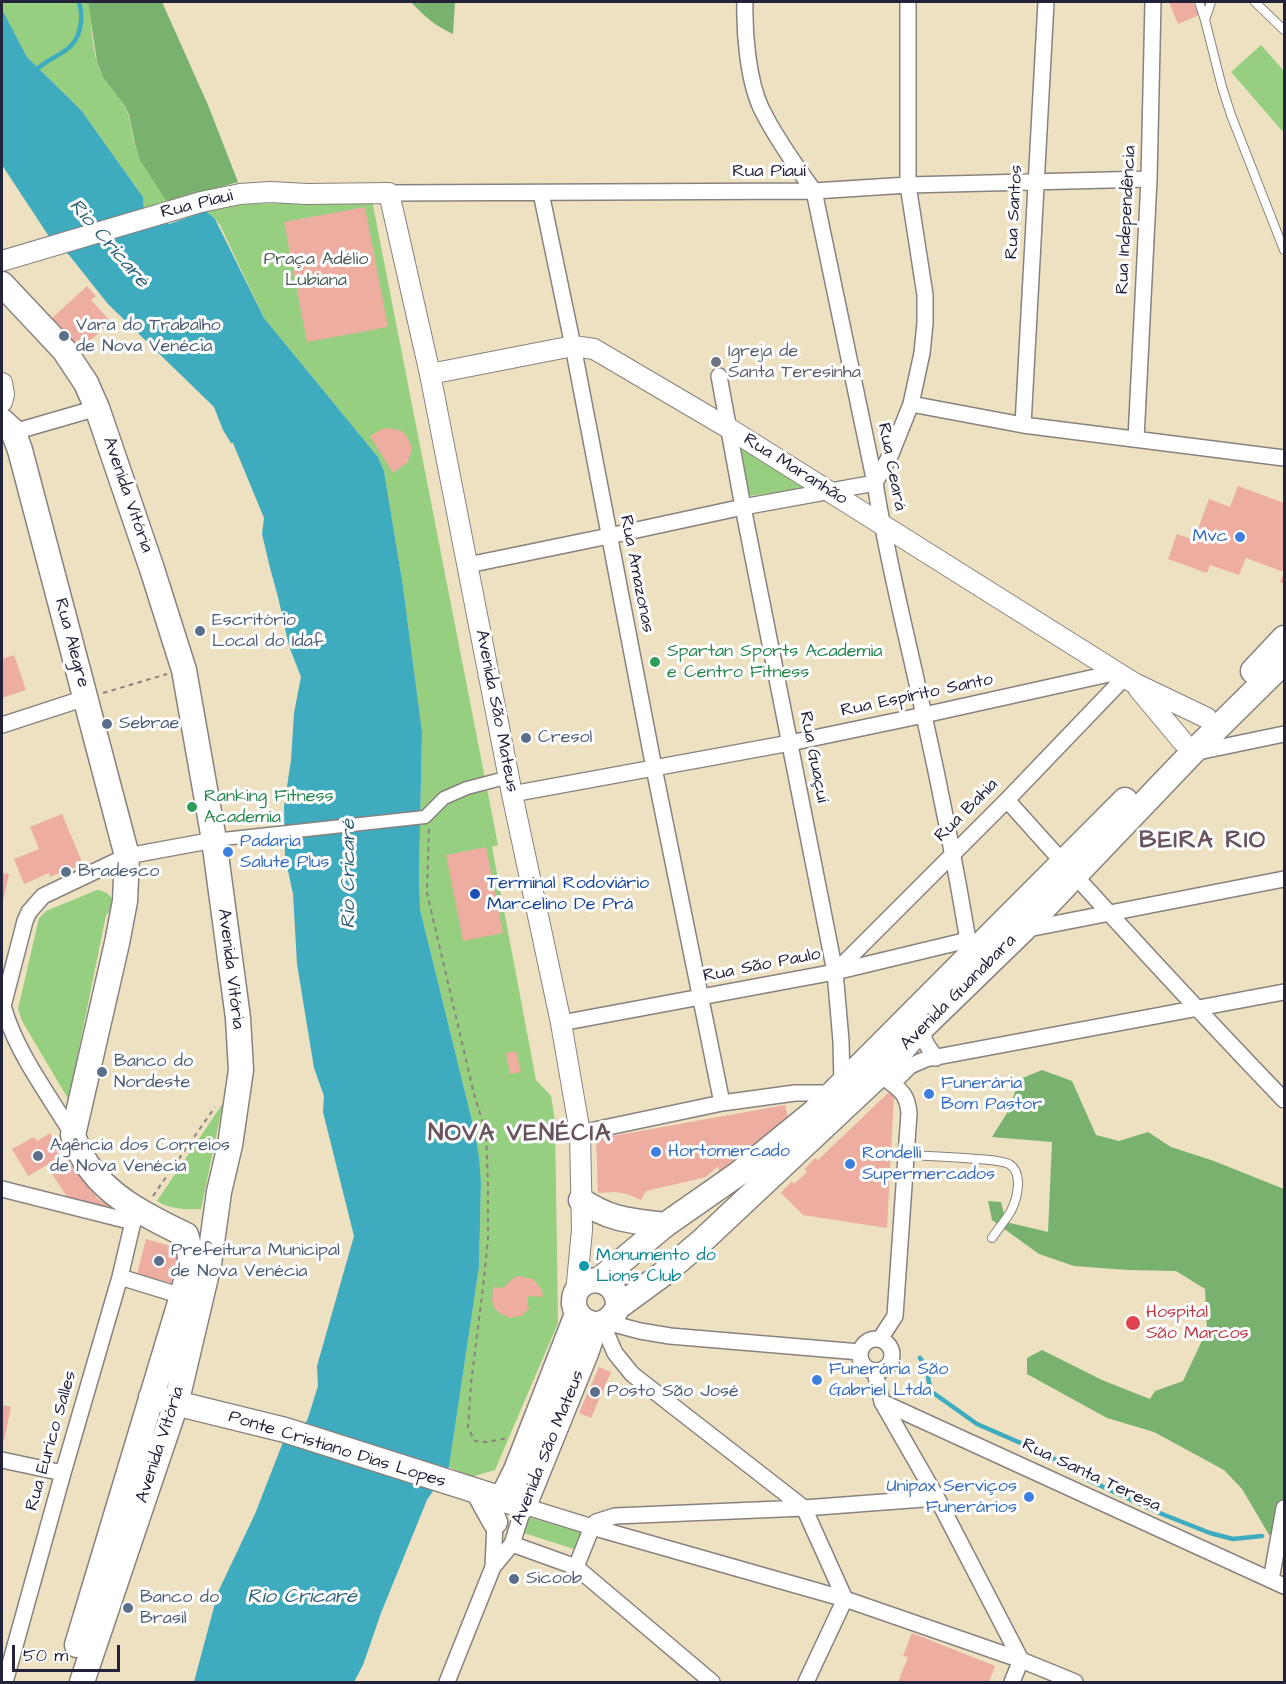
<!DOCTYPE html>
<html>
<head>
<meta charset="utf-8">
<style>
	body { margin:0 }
	#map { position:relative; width:1286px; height:1684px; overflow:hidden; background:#ede1c2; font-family:"Architects Daughter",sans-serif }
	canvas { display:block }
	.frame { position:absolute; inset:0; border:3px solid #22223b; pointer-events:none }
	.scale { position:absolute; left:12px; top:1645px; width:108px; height:27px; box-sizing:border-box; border:3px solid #22223b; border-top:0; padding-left:8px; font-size:18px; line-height:21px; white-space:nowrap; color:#22223b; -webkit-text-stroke:4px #fff; paint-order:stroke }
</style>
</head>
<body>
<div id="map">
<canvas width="1286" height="1684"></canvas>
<div class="frame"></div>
<div class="scale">50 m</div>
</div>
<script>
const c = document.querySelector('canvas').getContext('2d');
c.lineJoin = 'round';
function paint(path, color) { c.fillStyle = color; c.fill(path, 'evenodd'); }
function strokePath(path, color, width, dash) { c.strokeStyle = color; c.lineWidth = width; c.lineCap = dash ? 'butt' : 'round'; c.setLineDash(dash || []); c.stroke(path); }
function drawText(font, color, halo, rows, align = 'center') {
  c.font = font + ' "Architects Daughter",sans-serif'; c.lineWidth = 6; c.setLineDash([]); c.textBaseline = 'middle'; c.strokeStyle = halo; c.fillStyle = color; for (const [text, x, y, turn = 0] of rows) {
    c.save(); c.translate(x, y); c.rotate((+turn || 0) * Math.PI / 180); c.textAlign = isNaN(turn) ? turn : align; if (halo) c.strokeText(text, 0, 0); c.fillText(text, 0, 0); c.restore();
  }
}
const green = new Path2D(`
	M2,2H88C92,21 91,42 97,62C101,79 115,90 124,105C131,117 131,132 135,145C142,167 157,182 167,202L144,209L143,197L81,110L27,57L2,9Z
	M1261,45L1284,71V133L1231,72Z
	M372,200L498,845L492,847L536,1080L551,1096L555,1121L558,1323L495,1470L471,1477L449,1467L479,1267L481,1183L475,1133L420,909L419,877L422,732L403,586L384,471L378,457L264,318L220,225L215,219L206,211L226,205Z
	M741,446L809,488L749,496Z
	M97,890C113,891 118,906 106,915L77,1058L81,1066L70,1102L22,1021L18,1009L39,918L46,911Z
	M223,1103L201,1209C185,1210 170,1209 157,1201Z
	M528,1517L587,1534L580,1551L524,1533Z`);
const forest = new Path2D(`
	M88,2H162L208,105L238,182L167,202L140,160L135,144L129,115L125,106L103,77L97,62Z
	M411,2H455L453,34C434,25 425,17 411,2Z
	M1042,1070L1072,1081L1096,1135L1119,1141L1148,1132L1171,1147L1214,1161L1284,1189V1560L1242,1489L1224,1470L1154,1432L1107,1418L1027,1374V1358L1042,1350L1102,1380L1150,1399L1155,1391L1183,1381L1207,1330L1205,1289L1176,1271L1128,1270L1074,1266L1039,1254L992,1220L988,1201L1001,1202L1006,1222L1048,1232L1052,1142L992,1137L1007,1113L1020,1079Z`);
const water = new Path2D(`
	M2,9L27,57L81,110L143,197L144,209L169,224L206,211L215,219L264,318L378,457L384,471L403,586L422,732L419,877L420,909L475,1133L479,1158L481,1183L479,1267L449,1467L427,1500L381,1613L363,1665L354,1682H194L218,1592L255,1514L285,1437L307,1421L318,1386L317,1366L354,1236L323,1112L324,1096L314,1068L297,964L293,894L285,857L284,807L291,760L294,713L301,677L289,646L278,597L270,568L262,534L264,518L233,443H231L223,430L214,407L108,304L69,255L50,238L2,165Z`);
const stream = new Path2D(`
	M34,72C43,62 55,58 66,50C81,40 84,18 79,2
	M920,1358C931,1371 926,1379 932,1392L977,1424L1039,1451L1064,1464L1086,1479L1162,1514L1210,1533L1233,1539L1262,1536`);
const building = new Path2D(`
	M1169,2H1193L1199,15L1178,24Z
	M365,207L388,327L307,342L284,222Z
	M87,286L96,296L91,300L111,322L80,350L51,319Z
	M389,428L402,431L407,436L412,448L408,462L393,473L370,436L382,429Z
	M1238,486L1284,503V584L1280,582L1284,572L1246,558L1239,575L1210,565L1207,573L1168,559L1177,534L1194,540L1209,499L1230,507Z
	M14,655L26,690L2,698V659Z
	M62,814L83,864L50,877L49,873L24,884L14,859L39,849L30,827Z
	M486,847L503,933L463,941L446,855Z
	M2,873L9,874L2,906Z
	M516,1051L521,1072L510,1074L506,1053Z
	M888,1093L894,1095L887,1228L803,1215L781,1193L792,1181L794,1184L807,1172L805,1169L815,1158L818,1160Z
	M785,1105L788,1118L719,1172L718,1166L706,1177L646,1191L641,1200L627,1194L616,1192L598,1193L596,1139Z
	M50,1133L62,1152L59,1154L61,1157L28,1176L12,1149L34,1137L37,1141Z
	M66,1157L97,1198L108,1205L105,1210L70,1201L48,1168Z
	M146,1239L181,1249L172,1283L137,1274Z
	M519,1276L533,1279L542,1290L543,1297L528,1296L527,1307H530L526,1312L521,1316L509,1318L498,1312L494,1307L492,1301L493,1287L503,1288L513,1278Z
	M599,1367L611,1372L591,1418L579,1413Z
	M2,1405L11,1407L4,1441H2Z
	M912,1633L995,1666L989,1682H898L908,1657L903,1656Z`);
const path = new Path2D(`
	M103,693L167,674
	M429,829L427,893L474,1094L486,1133L488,1184V1238L484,1279L471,1384L468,1428L475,1441L487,1442L507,1438
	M153,1196L215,1107`);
const service = new Path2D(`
	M1199,2L1205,20
	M1211,2L1205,20L1222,87L1231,115L1284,250
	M1255,2L1284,30
	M907,1155C930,1156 953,1157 977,1159C987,1160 1000,1160 1009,1164C1024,1173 1017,1199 1011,1211C1005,1221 998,1229 992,1238`);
const pedestrian = new Path2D(`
	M214,840L425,817L444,798L467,788L509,777`);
const minor = new Path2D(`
	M745,2C744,32 748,80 761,108C775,137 795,165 814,191L875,483C887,560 907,635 923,711C940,787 955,863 968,940L978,949
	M389,193L814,191L908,185L1149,179
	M541,193L573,346L654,768L722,1103
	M719,376L743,507L835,972L841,1041L842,1085
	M911,404L1023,425L1284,458
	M1023,425L1046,2
	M7,434L97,408
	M1136,439L1149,179L1153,2
	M468,565L609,536L743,507L875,483L891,454L911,404L922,353L925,323V295L908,185V2
	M2,725L85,698
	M1193,753L1284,734
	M512,794L790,743L924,715L1118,672
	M1007,800C1098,902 1190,1002 1284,1100
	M1023,930L1284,879
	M835,972L1007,800L1125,677
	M561,1023L835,972L968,940
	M920,1030L927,1045L936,1058
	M892,1084L910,1066L926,1059L1284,992
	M580,1133L722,1103L795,1093H834
	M73,1135C48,1094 16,1052 3,1006L25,921L29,912L43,896L127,856L214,840
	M2,1189L133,1222
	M120,1277L182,1296
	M606,1322L640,1331L670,1336L860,1352
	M602,1323L615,1353L632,1374L804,1508L845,1599
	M860 1355a16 16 0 1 1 32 0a16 16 0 1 1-32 0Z
	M880,1339L895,1316L909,1113C907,1092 899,1090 885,1078
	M875,1372L882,1402L937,1498L1021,1660L1012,1682
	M882,1402L1284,1586
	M2,1460L63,1473
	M512,1544L576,1567L712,1682
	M493,1567L512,1544L524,1506L592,1527L845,1599L1021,1660L1075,1682
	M576,1567L592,1527L596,1522L615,1516L804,1508L937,1498
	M1271,1580L1284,1508
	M5,1682L63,1473L120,1277L133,1222L142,1213
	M447,1682L493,1567L495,1522L497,1514
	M806,1682L845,1599`);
const tertiary = new Path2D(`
	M2,261L201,202L240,194L270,192L307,194L389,193L430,374L512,794L561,1023L580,1133L582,1230L576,1293
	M430,374L573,346L594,349L730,429L1134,683L1207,718
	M2,383L4,394L2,402
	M1138,688L1183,742`);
const primary = new Path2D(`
	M2,284L64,350L86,383L97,408L152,569L184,670L214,840L238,1018L241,1070L230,1145L219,1192L209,1264L176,1404L82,1682
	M2,421L13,431L20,450L127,856L125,901L117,943L73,1135C76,1144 80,1153 85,1161C107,1197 149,1217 186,1235
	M1253,671L1284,638
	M581,1200C609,1220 632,1221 665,1225
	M599,1280L665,1225L738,1174L814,1112L1125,800
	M618,1307C619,1271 572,1273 574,1304C575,1311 578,1316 584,1320C598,1330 612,1320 618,1307L663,1274L702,1241L880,1074L920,1030L1023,930L1192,753L1284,662
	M151,1397L285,1430L524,1506L586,1353L596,1324
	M479,1493L495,1522
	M501,1500L516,1470L577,1314
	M77,1645L182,1296C188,1272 194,1260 186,1235`);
const markers = [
	[64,336,6,"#5c6f8a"],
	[716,362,6,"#6b7280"],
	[1240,537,6,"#3f7fe0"],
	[200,631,6,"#5c6f8a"],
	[655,662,6,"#2e9e5b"],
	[107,724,6,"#5c6f8a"],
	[526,738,6,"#5c6f8a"],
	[192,807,6,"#2e9e5b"],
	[228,852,6,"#3f7fe0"],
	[66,872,6,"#5c6f8a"],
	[475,894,6,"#1a4fb4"],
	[102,1072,6,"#5c6f8a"],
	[929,1094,6,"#3f7fe0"],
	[656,1152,6,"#3f7fe0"],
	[38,1156,6,"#5c6f8a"],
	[850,1164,6,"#3f7fe0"],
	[159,1261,6,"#5c6f8a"],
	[584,1266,6,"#0f9aa8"],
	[1133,1323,8,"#e0444e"],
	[817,1380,6,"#3f7fe0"],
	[595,1392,6,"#5c6f8a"],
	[1029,1497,6,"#3f7fe0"],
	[514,1579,6,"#5c6f8a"],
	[128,1608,6,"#5c6f8a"]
];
const streetNames = [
	["Rua Piauí",769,172],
	["Rua Piaui",197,205,-14],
	["Rua Santos",1015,212,-87],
	["Rua Independência",1127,220,-87],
	["Rua Ceará",891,467,79],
	["Rua Maranhão",795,470,32],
	["Avenida Vitória",127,495,71],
	["Rua Amazonas",636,574,79],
	["Rua Alegre",71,643,75],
	["Rua Espírito Santo",917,696,-12],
	["Avenida São Mateus",496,711,79],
	["Rua Guaçuí",813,757,79],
	["Rua Bahia",967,811,-45],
	["Rua São Paulo",762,966,-11],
	["Avenida Vitória",230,969,83],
	["Avenida Guanabara",959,993,-45],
	["Rua Eurico Salles",52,1441,-74],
	["Avenida Vitória",161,1445,-72],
	["Avenida São Mateus",549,1448,-68],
	["Ponte Cristiano Dias Lopes",337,1450,17],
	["Rua Santa Teresa",1091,1476,25]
];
const parkNames = [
	["Praça Adélio",316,260],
	["Lubiana",316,281]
];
const serviceNames = [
	["Vara do Trabalho",76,326],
	["de Nova Venécia",76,347],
	["Escritório",212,621],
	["Local do Idaf",212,642],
	["Sebrae",119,724],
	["Cresol",538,738],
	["Bradesco",78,872],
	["Banco do",114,1062],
	["Nordeste",114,1083],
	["Agência dos Correios",50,1146],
	["de Nova Venécia",50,1167],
	["Prefeitura Municipal",171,1251],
	["de Nova Venécia",171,1272],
	["Posto São José",607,1392],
	["Sicoob",526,1579],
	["Banco do",140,1598],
	["Brasil",140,1619]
];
const worshipNames = [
	["Igreja de",728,352],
	["Santa Teresinha",728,373]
];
const shopNames = [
	["Mvc",1228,537,"right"],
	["Padaria",240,842],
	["Salute Plus",240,863],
	["Funerária",941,1084],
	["Bom Pastor",941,1105],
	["Hortomercado",668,1152],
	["Rondelli",862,1154],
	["Supermercados",862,1175],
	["Funerária São",829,1370],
	["Gabriel Ltda",829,1391],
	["Unipax Serviços",1017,1487,"right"],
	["Funerários",1017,1508,"right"]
];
const leisureNames = [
	["Spartan Sports Academia",667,652],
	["e Centro Fitness",667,673],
	["Ranking Fitness",204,797],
	["Academia",204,818]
];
const transitNames = [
	["Terminal Rodoviário",487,884],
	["Marcelino De Prá",487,905]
];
const cultureNames = [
	["Monumento do",596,1256],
	["Lions Club",596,1277]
];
const healthNames = [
	["Hospital",1146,1313],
	["São Marcos",1146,1334]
];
const waterNames = [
	["Rio Cricaré",108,244,49],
	["Rio Cricaré",350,874,-90],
	["Rio Cricaré",302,1598]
];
const districtNames = [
	["BEIRA RIO",1203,842],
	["NOVA VENÉCIA",520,1135]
];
paint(green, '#97cf81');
paint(forest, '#79b26f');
paint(water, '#3fabbe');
strokePath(stream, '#3fabbe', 4.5);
paint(building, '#edada1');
strokePath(service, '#88827e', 10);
strokePath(pedestrian, '#88827e', 15);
strokePath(minor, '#88827e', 18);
strokePath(tertiary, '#88827e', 22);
strokePath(primary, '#88827e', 27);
strokePath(path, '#88827e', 2, [4.5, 4.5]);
strokePath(service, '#fff', 8);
strokePath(pedestrian, '#fff', 12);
strokePath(minor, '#fff', 15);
strokePath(tertiary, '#fff', 20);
strokePath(primary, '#fff', 24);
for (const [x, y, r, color] of markers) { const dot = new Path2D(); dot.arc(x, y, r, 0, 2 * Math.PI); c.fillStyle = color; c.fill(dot); strokePath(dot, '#fff', 2); }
drawText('18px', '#22223b', '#fff', streetNames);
drawText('18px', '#4b5f54', '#fff', parkNames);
drawText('18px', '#4e5e75', '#fff', serviceNames, 'left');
drawText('18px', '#5b616d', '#fff', worshipNames, 'left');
drawText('18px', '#366cbe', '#fff', shopNames, 'left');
drawText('18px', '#27864d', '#fff', leisureNames, 'left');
drawText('18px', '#164399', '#fff', transitNames, 'left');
drawText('18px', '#0d838f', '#fff', cultureNames, 'left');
drawText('18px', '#be3a42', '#fff', healthNames, 'left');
drawText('italic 20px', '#2f6076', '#fff', waterNames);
c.letterSpacing = '1.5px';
drawText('bold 24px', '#69535f', '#fff', districtNames);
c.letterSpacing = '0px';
</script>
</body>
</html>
